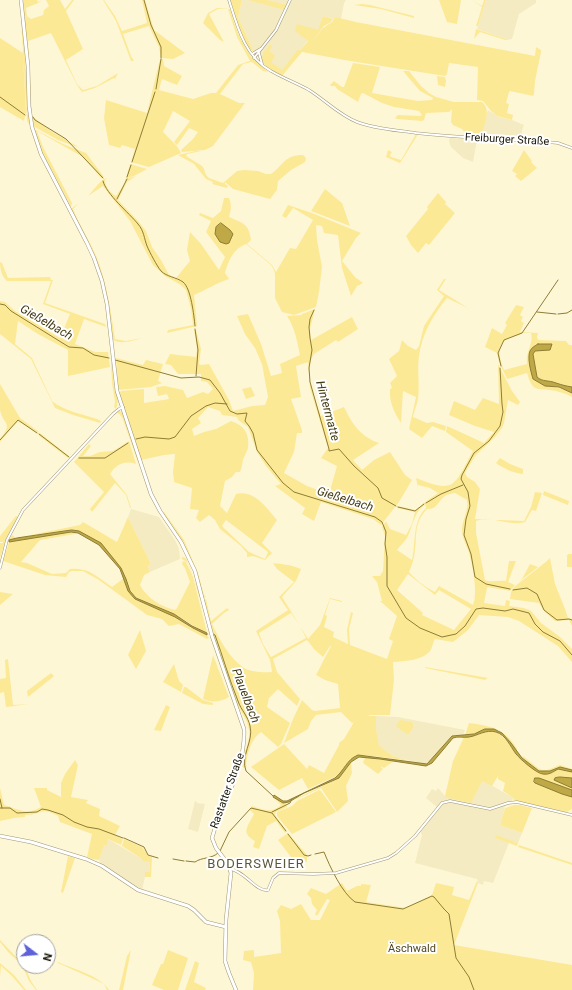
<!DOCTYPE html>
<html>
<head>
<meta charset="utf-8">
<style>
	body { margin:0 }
	#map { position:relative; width:572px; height:990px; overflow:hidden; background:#fef7d6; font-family:Roboto,sans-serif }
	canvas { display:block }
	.north { position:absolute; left:16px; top:934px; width:40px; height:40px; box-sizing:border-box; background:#fff; border:1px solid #a3a29d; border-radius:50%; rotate:106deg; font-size:11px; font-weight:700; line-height:16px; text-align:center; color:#1a170b }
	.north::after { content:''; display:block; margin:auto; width:14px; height:18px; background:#5d62da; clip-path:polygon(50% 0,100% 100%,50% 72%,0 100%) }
</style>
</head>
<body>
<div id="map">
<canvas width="572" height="990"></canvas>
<div class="north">N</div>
</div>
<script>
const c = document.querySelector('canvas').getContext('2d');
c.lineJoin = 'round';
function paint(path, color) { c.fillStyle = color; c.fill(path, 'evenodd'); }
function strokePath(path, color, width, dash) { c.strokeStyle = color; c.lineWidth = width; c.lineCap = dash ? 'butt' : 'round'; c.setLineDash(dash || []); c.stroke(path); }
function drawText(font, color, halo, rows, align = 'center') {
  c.font = font + ' Roboto,sans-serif'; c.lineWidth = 4; c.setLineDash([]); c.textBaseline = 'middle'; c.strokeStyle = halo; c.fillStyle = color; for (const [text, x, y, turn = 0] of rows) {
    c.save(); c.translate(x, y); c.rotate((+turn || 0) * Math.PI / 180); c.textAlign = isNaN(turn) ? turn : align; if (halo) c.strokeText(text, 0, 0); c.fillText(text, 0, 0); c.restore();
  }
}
const built = new Path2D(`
	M242,0H346L344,3L341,19L335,17L334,19L323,16L319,30L308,40L300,50L298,49L280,73L269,66L254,52L238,17Z
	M486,0H536V3L519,14L512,39H506L477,29Z
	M488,110L499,117L512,120L524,125L522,130V140L480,137Z
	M450,138L477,140L473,162L463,158L451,147L449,141Z
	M131,509L159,517L175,540L179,549L180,559L150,572L148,566L151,564L128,517Z
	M376,716L398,717L465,730L463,735H454L429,763L424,764L399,758L393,756L378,746L376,729Z
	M482,780L512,797L513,799L512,804L505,806L504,811L500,825L522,833L518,843L496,836V838L509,843L493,883L484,881L483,885L478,883L477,879L415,863L422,835L420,831L438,808L426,798L432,789L436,791L438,788L445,796Z
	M195,801L197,802V803L205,804L198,832L188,829Z
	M108,839L142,859L150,862V872H145V877L142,890L137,888L100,863L99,859L104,844Z`);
const green = new Path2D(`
	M23,0H37L38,2L42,0L38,3L26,8L27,16L31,19L43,15L44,10L49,6L46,0H60L65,9L72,0H74L66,11L83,49L66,60L77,84L83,90L97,86L118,73L115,79L114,78L95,88L82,92L77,85L51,33L28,41L32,116L51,131L80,148L58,140L33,126L31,117L24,18L26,17L24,15Z
	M103,0H104L115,16L122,31L147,23L142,0H145L154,30L185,53L173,59L161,58L159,47L149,26L123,34L131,56L134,61H131L116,21Z
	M230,0H242L238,17L254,52C243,46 234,12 230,0Z
	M248,0H267L287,5L285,10Z
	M439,0H461L457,24L447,22Z
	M472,0L482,6L484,0H486L478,26H476L482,7Z
	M362,4L370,5L414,16V18L381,9L354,5Z
	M217,8L230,9C235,26 241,43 252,57C257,63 264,67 268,72L263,71L252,62L243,64L220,94L239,103H245L213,146L205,150L182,152L181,150L193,139L198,132L189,128L177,145L174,142L190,121L173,111L163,132L177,146L181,153L149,167L131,162L135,149L122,145L120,148L109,145L104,118L106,100L147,113L160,59H163L164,66L182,76L177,85L162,79L159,90L193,99L211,93H216L238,65L250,61L237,37L228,9H218L209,14L224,42L220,40L203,23L208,13Z
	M323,16L333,19L331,22L324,26L311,43L323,28L332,22L335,17L356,22L535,56L536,47L541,50V52L535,81L534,94L533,96L510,91L509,92L506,103L509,104L507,113L513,115L512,120L497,116L491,111L483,101L477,100L478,67L449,63L447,74L445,76L350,61L302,52L282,76C273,72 264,67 260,58L262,59L263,53L270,44L273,48H271L269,51L275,56L271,62L282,70L298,49L300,50L308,41L295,31L297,24L318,30Z
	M21,17L22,18L30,123L29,124L27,121Z
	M476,29L506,39H512L505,40L480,32L474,39Z
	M0,38L23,53L26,112L24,121L0,107Z
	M353,63L380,67L372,93L418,101L432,100L433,98L420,91L403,71H409L421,86L429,93L436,97L454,102H482C492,110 484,125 481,135L465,133L462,129L453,125L451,122L452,109L449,112L426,113L424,120L422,121L397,119L395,118L398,115L420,116L422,115L419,111L394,107L382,103L363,93L361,94L358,102L337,89L335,86H331L330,85L334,81L342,87H344Z
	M437,76L445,77L446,81L445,87L438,85Z
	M34,129L63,144L86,153L104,177L102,179L83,157L37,131L43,147L72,203L71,207L41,151L34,130Z
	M416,134L417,136L400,163L386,157L388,150L392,152L390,155L391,157L401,160Z
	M524,150L532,161L531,162L537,168L521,181L515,176L517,174L512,171Z
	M196,151H201L187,154L186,156L202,166L204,169L206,175L209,178L223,183L237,171L244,170L258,171L266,174H271C284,165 284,155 303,155L306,158L305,162L291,170L278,181L277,190L270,199L233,189L225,182V184L228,186L227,188L212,184L213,182L206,179L194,164L178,155Z
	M130,164L147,169L134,176L126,178Z
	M136,176L127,182L118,200L138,221L146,231L152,247L161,260L169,275L176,278L190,261L187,250L190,232L201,244L219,270L225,257L206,232L211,221L199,215L200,213L213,218L221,211L224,198H229C232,205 231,210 229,217C242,223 249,223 251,240L247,244L272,265L276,272L290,248L296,249L313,220L293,208L286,218L282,216L288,205L312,213L361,233L356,238L342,261L355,277L363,283L357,286L351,296L342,268L338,235L324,233L322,226L316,225L317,240L322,267L319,292L316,307L294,315L282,312L275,298V274L274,270L271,265L246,244C234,248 228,261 225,273L229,279C216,283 206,290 194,295L197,326L167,333L168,330L193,325L191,309L186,290L181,285L165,276L153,265L130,221L103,186L88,196C93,191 101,179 107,178L105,180C105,187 111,193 116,196L125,183V179Z
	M325,189L342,203L350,226L311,211Z
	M438,193L446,202L445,204L455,213L429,245L426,243L418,253L411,245L406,236L428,209L427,207Z
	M79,203L73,209C80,226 90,241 97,258C107,284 111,312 115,339L126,341L143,338C134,340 122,345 113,340L109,308L96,260L71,209Z
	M0,262L2,263L8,278L50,277L51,280H53L45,303L105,324L106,327L84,319L75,344L95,352H108L110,367L68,376V350L38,334L18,321L15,344L32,358L52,401C64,411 82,414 97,419L101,421L100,423L73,415L55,408L31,359L0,334V301L5,302L15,311L60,338L70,314L43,304L51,281H7C2,277 0,269 0,262Z
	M444,279H446L439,290L468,308L447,298C433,315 422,334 419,356C417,369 420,385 418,399C417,405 414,411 413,417L427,423L433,422L446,426L445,431L432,426L422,438L409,429L416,397L403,391L401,423C394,412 389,402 390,389L392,388L390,383L397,376L389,359L399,351L402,340L408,346L416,350L419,346L424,326L444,296L437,290Z
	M516,305L524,307L520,315L523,317L521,321L524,323L520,332L538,333L537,337L538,340L566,341L569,345H572V387C566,386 562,385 556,383C549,380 542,382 537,377L533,354L535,351L545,349L552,344H538L532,348V374L545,386C555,386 563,389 572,393V397C565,393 558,391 550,390C535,389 532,390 527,373L507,379L499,362L497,353L485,347L492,328L502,334L507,325L505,323ZM524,333H531C534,344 525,352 527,364L504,370C500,360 495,344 509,338C514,336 519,335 524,333Z
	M315,309L310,329L311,340L352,317L358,329L338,342L336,340L314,354C302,372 315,398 321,416L344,407C353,425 360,436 379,443L353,460L362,470L374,460L390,452L405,475L412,480L399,502L381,525L373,519L321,502L314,521L302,514L305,508L275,486L281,484L266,466L257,452L248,427L238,420L237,417L222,415L220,411L208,407L198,418L201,423L192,429L194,436L204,432L216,429L231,421C244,425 250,434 248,448C247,452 244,456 243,460C242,464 242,468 240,472H236L232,477L225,481L220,506L227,513L236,494C254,489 267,508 277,520L262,543L272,553L265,560L253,556L247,557V553L241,546L220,529L215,520L209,515L200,522L196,518L199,510L190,509L192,488L174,482L173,472L175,454L164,455L141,460L119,393L121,391L144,389V403L169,399L167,394L158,396L156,387L165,386L183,390L187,398L203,392L208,394L213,389L207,382L201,381V374H178L171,365L165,364L170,354L196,357L197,348L194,330H196L201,349L199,364L201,365L209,364L229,400L233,411L252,406L265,405L268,397L262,364L255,348L245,334L237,316L248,314L261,344L271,376L282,373L280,364L300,355C297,341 295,328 287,316L301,315V316L302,314ZM308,362L310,388L328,448L321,458L337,466L329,494L307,486L284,473L294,452L297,433H302V430L291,399L301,397L296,366ZM226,520L268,552L265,559L249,552L225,529L222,526Z
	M116,358L143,365L146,360L163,364L158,381L162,383L151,387L118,390Z
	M111,363H112L114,386L118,400L117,406L116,409L114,407L115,402L112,383Z
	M498,364L512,391L520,402L518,405L508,400L504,423L502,428L495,437L475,456L465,473L467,477L475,482L480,489L475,519L524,521L531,507L535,492L542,493L536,511L532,510L525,522C510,527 491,515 476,521V533L485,580C491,583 499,580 506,581L509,561H516L508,582L515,585L510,591L488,587L487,588L484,603L505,606L506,600L510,601L509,606L524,608L531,611L541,623L560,637L572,649V662L558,646L519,621L508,617L479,615L468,630L453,642L435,639C433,642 432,649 430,651C422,661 404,661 393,662L394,680L390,715H370L352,723L341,712L316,715L311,721L308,729L284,743L293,719L302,700L312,710L315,711L340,708L338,684L325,680L316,675L331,646H330L323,657L314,649L307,640L273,659L277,672L300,699L297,706L278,689L269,698L267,707L290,723L281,744L278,747L261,732C251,739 247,754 246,765L247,766L244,768L242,766C242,753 251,743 249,730C248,719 239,710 235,700C223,668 213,634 204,601L206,599L211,621L227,608L229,610L224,613L212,624C219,638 229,658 244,668C251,672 265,673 272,672L270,660L256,631L288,610L279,597L294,582L277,569L273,563C282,564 292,565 301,569L296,581L282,597L308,639L320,625L330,598L342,601V602L330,599L325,615L327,616L324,627L334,632L333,637L348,644L347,630L351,612L353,613L349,629L350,645L387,659L393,641L389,639L397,616L380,601H382L377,582L372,576H380L383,571L385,536L382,527L386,521L390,529L406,535L412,524L415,512L397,508L398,506L415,510L424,503L425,505C414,511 413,527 407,538C404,542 400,546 397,550L412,560C416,543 412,521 426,508L425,502L438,493L430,488L418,485V487L416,478C457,495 454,484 473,451L446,432L447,426L484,443L494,432L475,426L449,415L454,401L475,410L483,398L499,404ZM455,493L467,500C469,511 462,519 462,530C462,538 467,546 469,553C473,567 478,593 473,605L439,586L435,592C425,587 416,580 409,572C411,567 413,562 414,557C418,538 412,525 427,509C437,510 438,501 445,496C448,494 451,494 455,493ZM408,574L435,595L439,590L471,609L454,630L422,615L423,613L397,590ZM291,613L300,626L306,638L271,657L263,644L259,633Z
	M0,384L20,418L39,432L37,433L18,421L0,442V439C14,422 3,425 0,410C0,402 0,393 0,384Z
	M251,387L255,396L246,399L242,389Z
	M119,411L123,412L139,461L138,462L122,417L117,412Z
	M40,433L69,456L68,458L38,435Z
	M129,441L136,464C125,460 116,464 110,474L127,495L131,508H130L126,495L115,483L92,512L90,509L104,492L74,462L89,444L91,446L83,456H90L100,452L113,451Z
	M500,458L510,464L523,469V474C514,473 504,469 496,463Z
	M544,491L569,501L568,505L543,495Z
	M164,512L184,540L198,573L204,595L206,597L204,598C199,590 198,576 194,566C186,547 175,530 163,513Z
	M16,516L18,517L7,537L0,558V543H3V542H0V536Z
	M128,517L151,564L148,566L150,572L144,575L140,585C146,597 161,607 175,610L177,608L190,582L185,568L182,564L183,561L186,562L193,577L207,633C195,628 186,620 175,615C163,609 140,603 131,593C127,588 127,579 124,574C113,555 93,533 72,530L9,540L12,535L16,538L80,525L83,522L117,542Z
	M71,532L76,533L75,534L40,540L21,562L27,563L52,574L66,573L70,569C89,567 97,577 112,587L124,578L126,587L135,599L175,617L193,628L207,635L209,638L207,639L179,624L169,626L162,619L147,615L99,580L83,571H72L69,572L66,577L45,575L3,561L9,542Z
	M569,554H572V567H567V555Z
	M182,557L186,558L201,598L200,599L190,567L188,563L182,559Z
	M550,558L555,584L565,609L568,618L572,619V626L569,620L555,621L544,611L539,603L510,599L511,592L514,587L547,561Z
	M530,564L538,567L519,582L522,579Z
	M0,592L13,594L0,605Z
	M140,630L146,651L136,669L128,655Z
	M213,655L229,697C221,702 211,703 203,699Z
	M8,659L13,705L29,704L6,707L4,692L0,693V679L6,678L5,660Z
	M174,664L179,681L183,685L181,692L163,682Z
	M425,667L488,678L485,680L425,668Z
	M51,673L54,676L53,677L28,697L27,691Z
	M184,687H186L203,700L213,703V705L203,704L182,693Z
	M166,705L170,707L161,731L154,730Z
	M368,716H376V729L379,746L393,756L409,761L382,757L355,755L339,775L308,789L302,778L279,790L251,767L284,744L307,769L309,765L324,773L339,745V743L344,739L354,722Z
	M400,720L412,722L413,724V728L408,735L396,726Z
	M469,723C491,726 505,728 517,749L516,750L507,738L498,730L482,731L474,734L465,735Z
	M493,731L501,735L509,743L516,755L538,773L544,774L552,773L558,769L572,772V809L565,813L515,801L512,797L503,791L505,783L498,779V776L492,786L482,781L471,803L448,798L445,796L453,761L464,737C475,737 483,732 493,731Z
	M523,756L538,768L542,770H547L560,765L572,769V770L560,767L550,771L541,772L522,758Z
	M365,757L394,761L384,768L380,766L383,769L378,774L363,763Z
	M75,760L78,765L71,797L88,800L86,803L100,809L99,816L120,826L115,835L123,839L121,845L108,839L107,845H104L99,860L92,859L87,857L92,834L60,822L58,816C40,806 42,815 25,815V817L14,818L0,821V788L4,805C19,809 26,816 41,807L34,788H47V790L61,797V783L65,774Z
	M351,762L352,773L346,786L348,801L337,812L321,788L297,799H295L339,778Z
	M319,790L321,791L336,812L292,834L277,816V812L292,806L297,801Z
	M273,797L277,800L286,803L287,807L276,812L275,815L286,830V832L285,833L276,821L267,826L259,849L253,847L255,841C240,833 248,826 254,814L250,810L252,806C265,810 270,814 281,805Z
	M514,805H520L532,808L522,833L500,825L505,808Z
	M288,833L307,855V862L294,861L278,840Z
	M496,835L518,843L517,846L495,838Z
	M124,839L142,847L148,855L152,857L151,877H145V872H150V862L143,861L142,859L122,846Z
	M519,845L572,863V865L518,847Z
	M68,856L75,858L63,893L61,892Z
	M477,881L478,883L454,945L572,965V990H253L254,973L251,962L243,960L244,951L254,950V957L281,953L280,921L277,911L281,905L291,909L301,904L311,920H320L330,900L327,899L317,916L315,914L317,910L312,904L311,898L307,894L311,888L326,894L342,883L347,891L357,886H361V884L371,885L366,902L406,908L432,895L436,883L454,887L452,895L469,900Z
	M0,940L24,965L31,981L37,990H36L29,981L22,965L8,952L0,942Z
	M131,950L123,990H119L127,956Z
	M168,950L188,958L178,990H164L152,985L161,964H163Z
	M195,961L199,963L194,982L206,988L205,990H185Z
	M58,962C73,969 101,976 109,990H107L104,984L98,981L58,963Z
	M0,963L14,975L26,990H24L12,976L1,966L0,977Z`);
const water = new Path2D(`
	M221,223L230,230L233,234L229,243L226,244L220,242L215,234L216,227Z
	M538,344H552L550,350L535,351L533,354L537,377C542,382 549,380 556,383C562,385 566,386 572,387V393L559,387L545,386L533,379C531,372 527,358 530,351C532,347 535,346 538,344Z
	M72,530L79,531L101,543L121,568L126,579L130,591L136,598L174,614L192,626L207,633V635L193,628L175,617L135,599L128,591L120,569L99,545L78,533L71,532L9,542V540L17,538Z
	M485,729H494L502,733L511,743L522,758L539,771H550L560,767L572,770V772L558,769C553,772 549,775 543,774C537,774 520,759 516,754C510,746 506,735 496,732C486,729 477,736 469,737C463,738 458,736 453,738L432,763L426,766L380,759L359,757L351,762L339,778L304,793L289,802L283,803L273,797L274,795L283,801H287L335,778C344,771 347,759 358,755L427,764L452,736L474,734Z
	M560,777L572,778V788L554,780L555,778Z
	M535,778H539L572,790V797L562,794L535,783L534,782Z`);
const stream = new Path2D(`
	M144,0L151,25L161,47V58
	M156,89L161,59
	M0,97L25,115
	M33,117L35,120L66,139L103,178
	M132,162L155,92
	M127,177L131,165
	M103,181C106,194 129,213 138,224C144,231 144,238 147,246C150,253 157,266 161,271C167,277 176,277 183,282C191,288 194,316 195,326
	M117,199L127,179
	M0,304L5,305L11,311L69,347L83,348L94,355L109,358
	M314,310L310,319L309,327L310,338L312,350L309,368L310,382L329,449V451L339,449L354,466L378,488L382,498L396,506
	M537,312L556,314
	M558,314L567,313L572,310
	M195,329L198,350L196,376
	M115,360L181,378L199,377L210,380L220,393L230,411L237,414L247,413L245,421L249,426L253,433L257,450L283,483L294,492L375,517L382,522L386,532L385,544L387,557V586L406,618L420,628L442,637L456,634L465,626L476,609L483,608L505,611L513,609L529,613L535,624L543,632L560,641L572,655
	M501,366L498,353L504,340L522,333L558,280
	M500,368L502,404L503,412L500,426L489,441L474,453L462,475L461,479L468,492L470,506L466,519L464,535L471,554L475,577L486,584L510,589
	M39,434L69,457
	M136,439L145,437L169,439L175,437L191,416L206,406L215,403L227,404
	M0,440L18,420L37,433
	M79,458H105L128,443
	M426,503L441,494L463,485
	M398,507L415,511L424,504
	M513,590L527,588L537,594L544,610L557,620L569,619L572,620
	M213,634L215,635C223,657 229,679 238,701C241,710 248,716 250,726C254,741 240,756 246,771L273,796
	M0,799L2,808
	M0,808H10L17,813L37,812L42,809L48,810L63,815L74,822L87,827L99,829L123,838
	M272,812L290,803L292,799
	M288,834L304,855L308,856L311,855
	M124,838L144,847L148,855L158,858
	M220,851L229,832L251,808L272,813L286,831
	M315,854L324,852C330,867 342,893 355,902L403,909L432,896L434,897L444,909L449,914L456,958L469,977L474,990
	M173,859L184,861
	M186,861L195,862C202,857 212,859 218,853`);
const minor = new Path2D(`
	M229,0C237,26 245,57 271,71C283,78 296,83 309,90C325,100 339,115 357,122C375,129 396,130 416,133C463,138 511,139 558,143L572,148
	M259,53L262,64
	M252,54L262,48
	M254,58L276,30L290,0
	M0,568L7,540L23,510L113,414L119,409L123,407
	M230,869C245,871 256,892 268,890L273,878L279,873L313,874L336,873L388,858L396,853L415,836L442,803L450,801L490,809L508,803L517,802L572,815`);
const major = new Path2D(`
	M21,0L28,66L29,106L32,127L41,154L87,243L94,258L102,281L107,304L117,391L151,494L160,511L181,542L195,571L212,636L244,729C246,769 222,801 212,838L216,848L228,864L231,873L226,920L225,961L229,973L236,990
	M0,836L31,842L86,859L102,866L138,890L188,906L194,910L206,922L226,927`);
const streetNames = [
	["Freiburger Straße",507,140,3],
	["Rastatter Straße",228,791,-70]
];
const parkNames = [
	["Äschwald",412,949]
];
const waterNames = [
	["Gießelbach",46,323,30],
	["Hintermatte",327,411,75],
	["Gießelbach",345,500,17],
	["Plauelbach",245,696,69]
];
const quarterNames = [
	["BODERSWEIER",256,865]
];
paint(built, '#f4ebc2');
paint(green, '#fce996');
paint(water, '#bfa946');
strokePath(water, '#8e7d34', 1);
strokePath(stream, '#8e7d34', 1);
strokePath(minor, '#9e9778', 3);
strokePath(major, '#9e9778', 4);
strokePath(minor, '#fff', 2);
strokePath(major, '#fff', 3);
drawText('11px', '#1a170b', '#fff', streetNames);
drawText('11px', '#51481f', '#fff', parkNames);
drawText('italic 12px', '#433a10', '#fff', waterNames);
c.letterSpacing = '1px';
drawText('13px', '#5d573a', '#fff', quarterNames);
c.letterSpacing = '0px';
</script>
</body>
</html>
